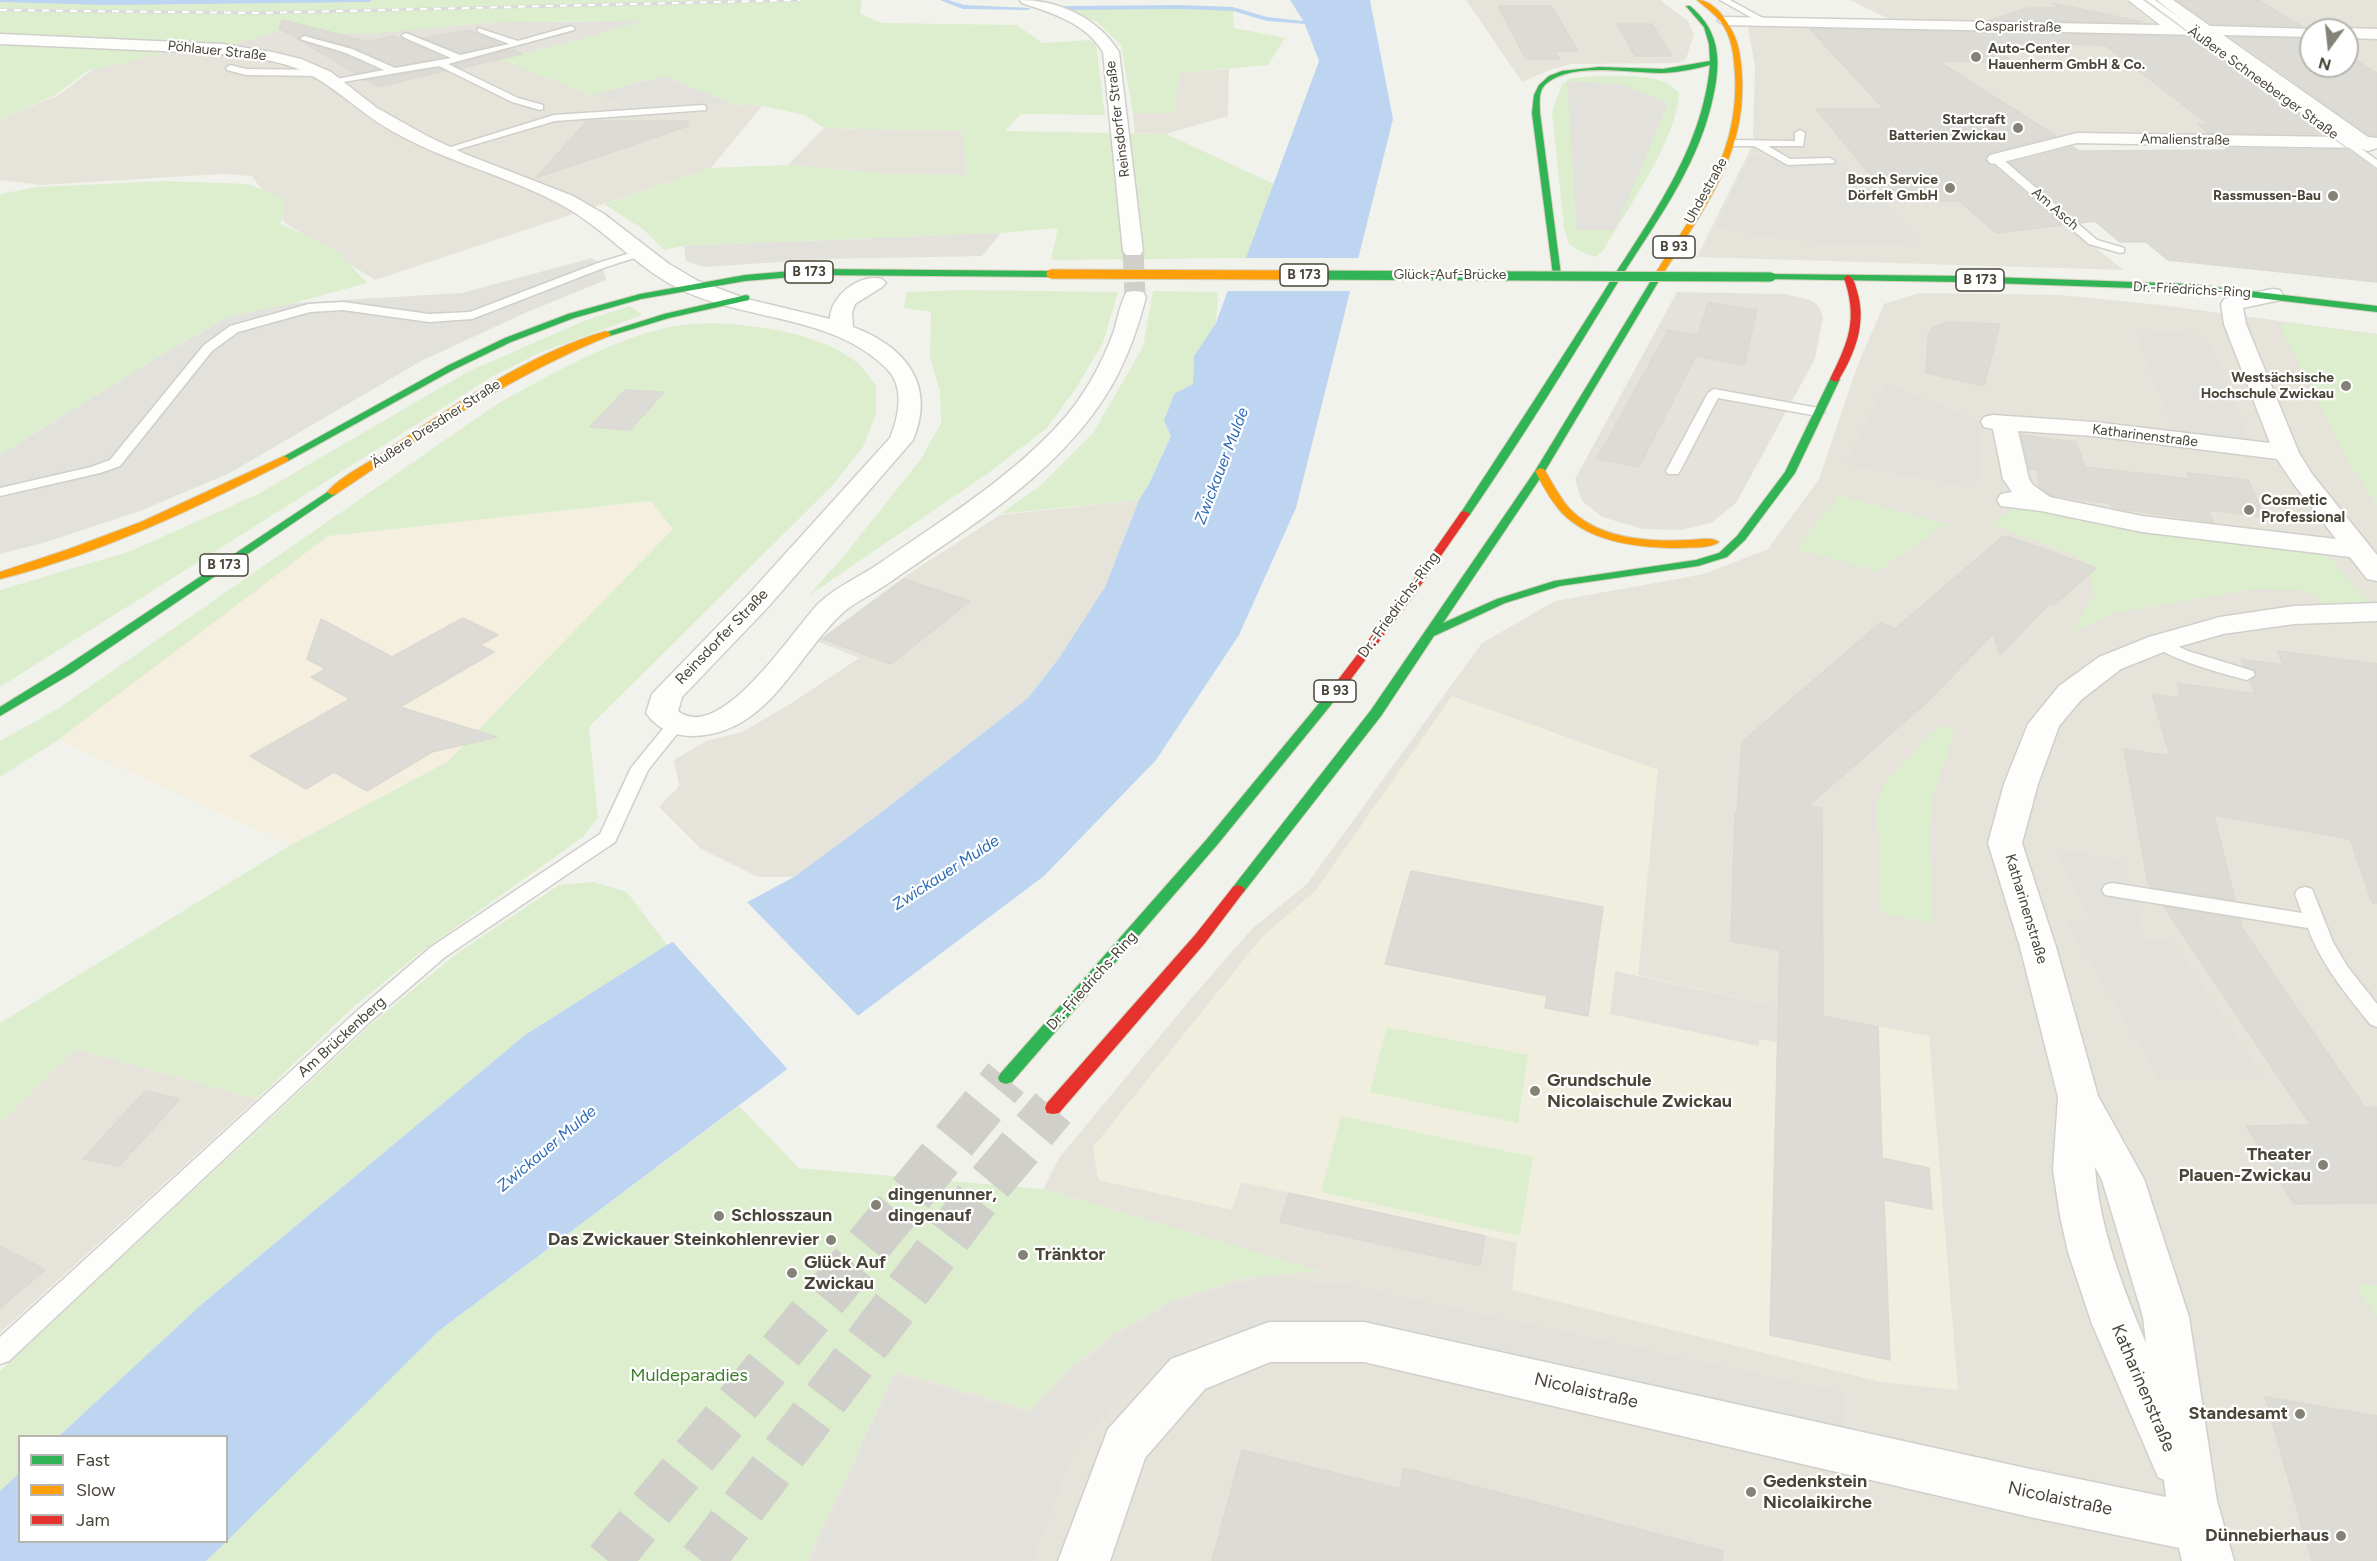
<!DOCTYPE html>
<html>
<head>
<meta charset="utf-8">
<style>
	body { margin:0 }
	#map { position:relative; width:2377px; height:1561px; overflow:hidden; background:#f2f2ed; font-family:Figtree,sans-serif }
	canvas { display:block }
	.legend { position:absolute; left:18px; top:1435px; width:210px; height:108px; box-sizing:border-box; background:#fff; border:2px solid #b6b5af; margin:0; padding:8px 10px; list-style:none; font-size:18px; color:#494538 }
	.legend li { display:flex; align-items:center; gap:12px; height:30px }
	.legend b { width:30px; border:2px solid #b6b5af }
	.north { position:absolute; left:2299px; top:18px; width:60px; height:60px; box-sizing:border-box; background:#fff; border:2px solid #b6b5af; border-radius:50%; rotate:195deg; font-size:16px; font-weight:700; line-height:24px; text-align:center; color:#494538 }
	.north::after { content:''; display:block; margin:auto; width:21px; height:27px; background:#848277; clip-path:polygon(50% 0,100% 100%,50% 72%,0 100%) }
</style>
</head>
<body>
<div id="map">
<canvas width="2377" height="1561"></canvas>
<ul class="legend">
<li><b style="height:8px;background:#30b455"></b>Fast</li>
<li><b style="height:8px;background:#ff9f0a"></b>Slow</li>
<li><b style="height:8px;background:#e5322d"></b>Jam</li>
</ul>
<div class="north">N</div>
</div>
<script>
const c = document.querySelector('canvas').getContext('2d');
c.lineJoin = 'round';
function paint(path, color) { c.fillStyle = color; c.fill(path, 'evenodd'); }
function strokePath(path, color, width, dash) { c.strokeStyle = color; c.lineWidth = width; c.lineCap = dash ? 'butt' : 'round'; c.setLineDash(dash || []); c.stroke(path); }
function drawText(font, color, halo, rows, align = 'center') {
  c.font = font + ' Figtree,sans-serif'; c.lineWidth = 4.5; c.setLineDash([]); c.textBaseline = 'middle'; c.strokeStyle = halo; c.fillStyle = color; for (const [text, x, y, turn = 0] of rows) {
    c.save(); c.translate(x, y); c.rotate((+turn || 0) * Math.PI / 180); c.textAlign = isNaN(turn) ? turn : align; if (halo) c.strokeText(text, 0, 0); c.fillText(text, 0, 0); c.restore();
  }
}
const residential = new Path2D(`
	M1466,0H1660L1687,20L1694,34L1686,59L1678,63L1572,64L1552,69L1522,82Z
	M1850,0H2125L2156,25L1891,20Z
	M2172,0H2377V29L2209,27Z
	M649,21L503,59L591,95L664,76L734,104L762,106L711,168L375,280L285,223L252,176L222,174L41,185L0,180V119L59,95L92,70L177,50L208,51L281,31Z
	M1750,26L2170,31L2321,138L2089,132L2043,138L1976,154L2124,270L1697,257L1750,150L1753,137L1755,66L1748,28Z
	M2217,34L2311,35V66H2347V36H2377V149Z
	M1229,69L1228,116L1166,134L1135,133L1133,113H1174L1179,73Z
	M824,128L963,131L967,175L891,174L788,165Z
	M1919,293L2061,295L2161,305L2377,334V1561H807L895,1371L1030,1410L1064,1373L1111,1335L1172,1301L1243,1278L1318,1271L1043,1189L1059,1158L1194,995L1253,928L1307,884L1482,643L1555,601L1704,574L1768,549L1819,479L1857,367L1884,304Z
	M1139,500L1105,587L1059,658L1028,698L879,814L794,877H758L701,849L659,807L679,786L674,760L706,741L742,732L790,704L859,658L817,641L907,575L1000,515Z
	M76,1049L257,1099L0,1333V1123Z`);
const commercial = new Path2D(`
	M652,501L673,529L447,762L291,845L58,740L328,536Z`);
const industrial = new Path2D(`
	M647,21L560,45L454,70L348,83L307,59L262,48L227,46L279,31L365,34L500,22Z
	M1677,292L1785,294L1811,300L1819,307L1823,317L1815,359L1736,503L1711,523L1681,530L1643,529L1602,517L1582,501L1575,479Z`);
const education = new Path2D(`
	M1452,696L1658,770L1638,975L1778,1007L1929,1036L1958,1390L1881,1382L1512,1290L1517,1243L1241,1182L1232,1210L1098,1180L1093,1147L1263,936L1315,891Z`);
const green = new Path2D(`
	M0,0H862L860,14L882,23L1017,25L1042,43L1090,40L1096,44L1105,115L1021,114L1005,131L1166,134L1274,184L1246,258L1051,260L1058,228L1001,233L684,246L664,250L644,230L604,204L711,168L788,165L891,174L967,175L963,131L824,128L805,115L762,106L734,104L664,76L591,95L498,59L560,45L643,21L500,22L365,34L279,31L224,47L0,35Z
	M1181,7L1233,9L1234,28L1285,38L1268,65L1179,73L1175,113H1133L1121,45L1097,22L1066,9Z
	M0,42L151,48L161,54L87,71L54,96L0,119Z
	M1595,76C1621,77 1662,71 1679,93C1677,140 1627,209 1603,251L1596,257L1579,251L1569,244L1564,228L1552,112L1562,84L1571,78Z
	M166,181L248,184L285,199L281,224L337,251L367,283L294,303L228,317L158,357L0,455V194L37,187Z
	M964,290L1118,292L1103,343L1076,388L1047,428L987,474L808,596L843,557L921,459L941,423L940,391L930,358L931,312L904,308L907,292Z
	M1153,291L1218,292L1216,323L1194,356L1193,384L1174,394L1164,421L1171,436L1149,484L1139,500L1000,514L1040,486L1093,433L1143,347Z
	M630,306L642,315L539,353L493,376L0,687V590L131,551L258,494L469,371L584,321Z
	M712,323C758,325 822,333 859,364C865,370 871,379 876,386V414L863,447L832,486L589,727L598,817L583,837L421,952L351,1009L257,1099L76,1049L0,1123V1023L291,845L447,762L673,529L651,501L328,536L58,740L0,777V741L56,710L497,404C552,374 609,340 670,327C684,324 698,324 712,323Z
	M2293,323L2377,335V506L2347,460L2280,328L2284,324Z
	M1839,496L1947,524L1877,571L1795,549Z
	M2016,506L2319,546L2375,609L2326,608L2308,590L2255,589L2114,613L2070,633L2095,596L2085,559L1990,524Z
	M1940,725L1955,731L1933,796L1929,832L1933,923L1881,913L1877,801L1884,783Z
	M593,882L627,892L667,945L525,1035L203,1303L59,1436H20L19,1473L0,1491V1371L375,1021L456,954L559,885Z
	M1387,1027L1528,1055L1518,1123L1370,1092Z
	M739,1106L799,1168L1043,1189L1320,1271L1243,1278L1172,1301L1111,1335L1064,1373L1030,1410L895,1371L807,1561H206L440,1330Z
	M1341,1116L1533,1157L1520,1236L1321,1192Z
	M2355,1285H2377V1318Z`);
const parking = new Path2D(`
	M664,76L727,102L734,104L694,103L629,109L595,94Z
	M1567,81L1623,85L1668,103L1615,230H1577Z
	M1749,157L1838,158L1924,241L1880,244L1805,242L1719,229L1730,194Z
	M1001,233L982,256L825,259L704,267L686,261L684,246Z
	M592,258L602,265L606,280L525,313L421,361L230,473L140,511L43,543L0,554V455L158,357L228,317L294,303L462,293Z
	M2134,328L2207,336L2250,439L2173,430Z
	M1885,383L1980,421L1981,472L1974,488L1844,464Z
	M2055,849L2125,860L2146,941H2173L2266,1081L2160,1080L2066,922L2090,921Z
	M1615,971L1778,1007L1777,1042L1759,1039V1046L1610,1014Z
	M1304,1281L1353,1286L1846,1393L1845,1440L1275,1323L1205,1338L1166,1361L1113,1406L1074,1451L1033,1561H811L894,1375L1030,1415L1064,1380L1110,1341L1175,1301L1247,1282Z`);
const water = new Path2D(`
	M1290,0H1370L1393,119L1296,508L1239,635L1156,760L1044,876L440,1330L227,1541L226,1436H59L203,1303L525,1035L667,945L794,877L879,814L1028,698L1059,658L1105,587L1139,500L1149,484L1171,436L1164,421L1174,394L1193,384L1194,356L1216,323L1227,293L1246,258L1319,61L1304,22Z
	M19,1473L20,1542H226L206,1561H0V1491Z`);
const pier = new Path2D(`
	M1242,258H1362L1353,291H1224Z
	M745,900L860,1018L790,1072L671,940Z`);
const stream = new Path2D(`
	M0,0H372L369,2L105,5L0,2Z
	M940,0H948L964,5L1031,8L1028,10L963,9Z
	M1181,5L1233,7L1267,17L1321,23L1318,25L1267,21L1233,11L1181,9L1066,10L1063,8L1066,6Z`);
const building = new Path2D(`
	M2177,0H2258L2301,26L2212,24Z
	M2052,3L2081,9L2142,22L1990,20L2028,8H2060Z
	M1498,6H1551L1578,51H1555L1559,59H1526Z
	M282,20L369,42L394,36L443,57L395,66L353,47L305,34L298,39L279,28Z
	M1617,24H1652L1672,56H1635Z
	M1810,29L2193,37L2327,134L2208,133L2198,124H2208L2105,45L1991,43L2012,62L1938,61L2056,136L1989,153L1985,159L1988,164L1994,166L2063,225L1996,233L1959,201H1897L1869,173L1816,109H1884Z
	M469,30L500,44L460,53L424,38Z
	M2231,37L2311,39V66H2347V55L2377,73V136L2369,135Z
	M303,42L345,55L377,69L355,73Z
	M512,49L522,54L461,68L454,65Z
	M439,68L445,71L377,87L367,80Z
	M587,121H688V126L536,178Z
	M2072,147L2080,151L2228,150L2225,148L2349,150L2377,170V282L2168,260L2146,242H2120L2095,221L2081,223L2010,163Z
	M1708,303L1757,310L1744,365L1696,356L1639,467L1597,459L1668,330L1698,335Z
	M1949,322L2000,324L1984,386L1926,373L1928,334L1934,327Z
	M625,390L664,392L630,430L590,427Z
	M2021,435L2076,442L2085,467L2190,479L2187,473L2248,480L2265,517L2208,510L2213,522L2122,509L2112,507L2111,504L2051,495L2040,488L2037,470L2029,469Z
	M2002,537H2010L2096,568L2054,605L2050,603L2000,655L1993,634L1926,703L1808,806L1822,808L1823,1016L1878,1027L1882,1158L1929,1168L1932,1209L1884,1200L1890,1360L1770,1335L1780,950L1731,941L1735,814L1737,815L1742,742L1880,623L1895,629Z
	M904,579L970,601L891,664L823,639Z
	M463,618L498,635L480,645L494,652L400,707L497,737L432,752L367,791L334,772L306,789L250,756L350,699L311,677L326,669L307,659L321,619L392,657Z
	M2278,651L2377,664V903L2373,904L2350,839L2214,815L2235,900L2150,887L2148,883L2124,749L2170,756L2152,694L2181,698L2177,683L2255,694L2250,681L2257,674L2254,669L2243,666L2241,659L2283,665Z
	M1411,871L1603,907L1588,1016L1545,1008L1547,996L1385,964Z
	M2164,907L2240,919L2242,928L2365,1108L2377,1107V1203L2294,1204L2246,1126L2311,1125Z
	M145,1091L180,1099L119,1166L83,1159Z
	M1289,1193L1485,1236L1480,1266L1280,1222Z
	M0,1246L45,1270L0,1308Z
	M2265,1397L2377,1416V1561H2312Z
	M1242,1450L1400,1489L1404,1468L1723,1551L1722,1561H1212Z`);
const streetTunnel = new Path2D(`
	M1133,251L1135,297`);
const primaryTunnel = new Path2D(`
	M608,1561L1006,1078
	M702,1561L983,1191L1053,1108`);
const lane = new Path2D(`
	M1720,0H1730L1770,22L1763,24Z
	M2146,0H2155L2377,160V168Z
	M571,26L575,28L574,30L448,64L518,98L543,105V109L540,110L512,102L439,66L331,84V80L384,70L346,53L300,39L304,36L352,49L395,68L451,58L403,37L402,35L406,33L460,55L509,44L478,32V28L518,41Z
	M230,65L246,69L322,70L326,73L322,76L246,75L227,70L226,68Z
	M703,105L706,106V110L555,121L446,153L438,151L554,115Z
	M1800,130L1805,133L1803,146H1768L1790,159L1830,158L1835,161L1834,163L1788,165L1754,146H1732L1727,143L1732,140L1795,141V133Z
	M1992,157H2000L2097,240L2124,248V252L2120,253L2089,244L1992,161Z
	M643,249L647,250V254L606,267L472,319L429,322L343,310L310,312L238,332L212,351L120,466L100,473L0,496V488L91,467L110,460L204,345L230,326L309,304L343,302L429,314L470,312L598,263Z
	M1714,389L1818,408L1825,412L1818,416L1718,398L1680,471L1678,474H1668L1666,471L1708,393Z
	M2160,638L2188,651L2253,671L2255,675L2247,680C2227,675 2164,658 2152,643Z
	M676,719L682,720L685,724L648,770L615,842L445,957L372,1020L9,1361L0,1364V1337L358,1010L431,947L600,834L631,768L670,720Z
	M2112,883L2302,913L2295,894L2298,889L2305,887L2312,889L2333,942L2347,966L2377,1004V1027L2370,1024C2346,994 2321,964 2308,928L2105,895L2102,890L2105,885Z`);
const street = new Path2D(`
	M1020,0C1059,0 1098,18 1119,52L1143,251L1140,255H1126L1123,251L1103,52C1086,23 1052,13 1022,3Z
	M2128,0H2144L2180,25H2189L2157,0H2173L2210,26L2316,29L2311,30V37L2223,35L2368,137L2377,138V148L2368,151L2359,148L2077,143L1996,164L1990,163L1987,159L1990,155L2077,133L2344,137L2202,35L1725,25L1718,21L1725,17L2160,25Z
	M2347,28L2377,29V39L2347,38V30H2341Z
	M0,34L222,44L272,52L301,59L331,72L377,108L427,136L465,154L573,196L604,214L669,264L698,281L747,299L830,319C830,296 860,273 882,279L886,283L882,287L855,304L852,313L853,327C906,347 936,385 913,440L768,607L682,697L678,711C721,745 794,628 819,603C837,586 860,577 880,563C945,518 1016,475 1068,414C1088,389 1103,361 1114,331C1118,318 1120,303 1127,292L1135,291L1143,292L1146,297C1139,324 1130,350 1118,374C1070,467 972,525 890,582C876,592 861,599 847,609C796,653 771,734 693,736C674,736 657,729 646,713L652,694L748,595L890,438C899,416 905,387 887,369C834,315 748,321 684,291C638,270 605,228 560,204C506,175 446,162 392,131C356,111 327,77 287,65C246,53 204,53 162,51C108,49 54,46 0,44Z
	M2272,289L2280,290L2283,295L2280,300L2243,308L2246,324L2299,453L2312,474L2377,555V581L2367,579L2350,557L2142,532L2041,511L2001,506L1997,500L2001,494L2012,492L2003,479L1993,429L1984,427L1981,422L1984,417L1993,415L2094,422L2270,443L2224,324L2221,304L2224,299ZM2018,431L2094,436L2277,459L2293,483L2336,539L2142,516L2050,497L2033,485L2029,479Z
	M2377,603V621L2294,624L2223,634L2171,649L2121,669L2081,700L2059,726L2038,784L2022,843L2056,947L2098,1096L2144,1179L2189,1317L2217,1501L2234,1561H2182L2179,1548L2030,1517L1364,1362H1270L1205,1389L1145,1458L1110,1561H1058L1108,1429L1171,1359L1269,1322H1364L2030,1469L2166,1497L2164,1480L2158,1477L2092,1324L2068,1252L2060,1216L2053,1170L2058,1097L2020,947L1988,843L2004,784L2028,724L2059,686L2099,657L2149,637L2220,617L2294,606ZM2095,1167L2102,1180L2143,1317L2146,1343C2123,1288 2099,1227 2095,1167Z`);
const fast = new Path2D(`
	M1686,6H1690C1723,33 1721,67 1711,106C1695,171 1653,226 1618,282C1570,361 1521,440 1469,516H1461L1460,514C1508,441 1556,367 1603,293C1648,221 1702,152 1710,65C1694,69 1677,73 1660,73C1629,73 1568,61 1544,86C1538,93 1540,104 1540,113L1561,275L1557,278L1553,275L1532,113L1534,95L1539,85L1549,76L1562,71L1599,67L1663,69L1710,61L1709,44L1704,27Z
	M816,269L1051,271L1055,274L1051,277L816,275L745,281L641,299L574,318L511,342L453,370L288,461H280L279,459L447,366L505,338L568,314L640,294L745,275Z
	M1771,274L1962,276L2190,284L2377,306V312L2190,290L1962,282L1768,279V275Z
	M1656,276L1660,279L1545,471L1443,623L1497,599L1554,581L1696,560L1719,553L1737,536L1785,472L1830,379L1838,377L1840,379L1795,473L1745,540L1727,557L1698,566L1560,586L1505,603L1434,636L1381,716L1243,893H1233L1231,890L1233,887L1371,710L1535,471L1652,279Z
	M746,295L749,296V300L669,318L606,337L601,334L664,314Z
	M332,489L337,492L336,494L71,674L0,716V707L63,668Z
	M1335,688L1341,692L1339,695L1217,845L1012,1082L1006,1084L1000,1082L998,1078L1000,1074L1207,839L1331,689Z`);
const slow = new Path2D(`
	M1697,0C1710,0 1722,13 1728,24C1739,40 1741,59 1742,77C1746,159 1700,213 1660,279L1656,282L1652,279C1693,212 1740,158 1735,74C1734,56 1732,37 1721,22C1714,13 1705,7 1697,0Z
	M606,331L611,334L609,336C510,376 424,435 336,494L332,495L327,492C341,476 365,465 383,453C449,408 530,353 606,331Z
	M284,456L289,459L288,461C196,508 100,554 0,579V572L69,549L141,522Z
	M1540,468L1544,469C1552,482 1559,496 1569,508C1598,539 1648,542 1687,540C1697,540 1711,536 1719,542C1710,549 1690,547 1679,548C1640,548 1591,543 1562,513C1551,501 1543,486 1535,471Z`);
const jam = new Path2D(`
	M1848,275C1854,278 1855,284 1857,291C1867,323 1855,354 1838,381L1835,382L1830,379C1849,341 1858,319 1844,278Z
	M1465,511L1470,514L1411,599L1339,695H1331L1329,692L1331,689L1403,595L1461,512Z
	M1238,885L1243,887L1245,890L1205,943L1059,1113L1053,1114L1047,1113L1045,1108L1047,1103L1195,935L1233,887Z`);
const tram = new Path2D(`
	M2144,0L2377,170`);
const rail = new Path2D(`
	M0,10L260,13L800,0`);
const fastBridge = new Path2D(`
	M1285,275L1771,277`);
const slowBridge = new Path2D(`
	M1051,274L1285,275`);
const markers = [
	[1976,57,6,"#848277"],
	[2018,128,6,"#848277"],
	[1950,188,6,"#848277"],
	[2333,196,6,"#848277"],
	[2346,386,6,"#848277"],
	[2249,510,6,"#848277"],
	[1535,1091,6,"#848277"],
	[2323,1165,6,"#848277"],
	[876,1205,6,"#848277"],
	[719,1216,6,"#848277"],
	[831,1240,6,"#848277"],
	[1023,1255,6,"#848277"],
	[792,1273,6,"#848277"],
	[2300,1414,6,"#848277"],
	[1751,1492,6,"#848277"],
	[2341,1536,6,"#848277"]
];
const farStreetnames = [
	["Casparistraße",2018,27,1],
	["Pöhlauer Straße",217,51,6],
	["Äußere Schneeberger Straße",2263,83,36],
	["Reinsdorfer Straße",1118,119,-97],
	["Amalienstraße",2185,140,1],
	["Uhdestraße",1706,191,-61],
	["Am Asch",2055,209,41],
	["Glück-Auf-Brücke",1450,275],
	["Dr.-Friedrichs-Ring",2192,290,3],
	["Äußere Dresdner Straße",436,424,-33],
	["Katharinenstraße",2145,436,7]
];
const farPoinames = [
	["Auto-Center",1988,49,"left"],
	["Hauenherm GmbH & Co.",1988,65,"left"],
	["Startcraft",2006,120],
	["Batterien Zwickau",2006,136],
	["Bosch Service",1938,180],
	["Dörfelt GmbH",1938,196],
	["Rassmussen-Bau",2321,196],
	["Westsächsische",2334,378],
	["Hochschule Zwickau",2334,394]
];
const shields = [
	[1674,247,42],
	[809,272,48],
	[1304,275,48],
	[1980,280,48],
	[224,565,48],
	[1335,691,42]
];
const shieldNames = [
	["B 93",1674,247],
	["B 173",809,272],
	["B 173",1304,275],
	["B 173",1980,280],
	["B 173",224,565],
	["B 93",1335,691]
];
const poiNames = [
	["Cosmetic",2261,501],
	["Professional",2261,518]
];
const streetNames = [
	["Dr.-Friedrichs-Ring",1399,605,-54],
	["Reinsdorfer Straße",722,637,-46],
	["Katharinenstraße",2026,909,73],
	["Dr.-Friedrichs-Ring",1092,981,-48],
	["Am Brückenberg",342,1037,-42]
];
const waterNames = [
	["Zwickauer Mulde",1222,466,-69],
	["Zwickauer Mulde",946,873,-33],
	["Zwickauer Mulde",547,1149,-40]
];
const nearPoinames = [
	["Grundschule",1547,1081],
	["Nicolaischule Zwickau",1547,1102],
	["Theater",2311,1155,"right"],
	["Plauen-Zwickau",2311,1176,"right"],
	["dingenunner,",888,1195],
	["dingenauf",888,1216],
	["Schlosszaun",731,1216],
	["Das Zwickauer Steinkohlenrevier",819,1240,"right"],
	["Tränktor",1035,1255],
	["Glück Auf",804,1263],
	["Zwickau",804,1284],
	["Standesamt",2288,1414,"right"],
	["Gedenkstein",1763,1482],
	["Nicolaikirche",1763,1503],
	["Dünnebierhaus",2329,1536,"right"]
];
const nearParknames = [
	["Muldeparadies",689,1376]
];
const nearStreetnames = [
	["Katharinenstraße",2143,1388,67],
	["Nicolaistraße",1586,1391,13],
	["Nicolaistraße",2060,1499,12]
];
paint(residential, '#e6e4da');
paint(commercial, '#f5efe0');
paint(industrial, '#e5e2dc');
paint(education, '#f0eedf');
paint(green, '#dceecd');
paint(parking, '#e2e1dc');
paint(water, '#bdd5f0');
paint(pier, '#f2f2ed');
paint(stream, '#bdd5f0');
paint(building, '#dcdbd5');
strokePath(building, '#dbd9d2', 1.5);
strokePath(streetTunnel, '#d0cfc9', 21, [21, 10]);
strokePath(primaryTunnel, '#d0cfc9', 46, [46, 22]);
strokePath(lane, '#d0cfca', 3);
strokePath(street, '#d0cfca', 3);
strokePath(fast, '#d5d0ba', 2);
strokePath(slow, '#d5d0ba', 2);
strokePath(jam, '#d5d0ba', 2);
paint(lane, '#fdfdfc');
paint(street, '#fdfdfc');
paint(fast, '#30b455');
paint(slow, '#ff9f0a');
paint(jam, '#e5322d');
strokePath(tram, '#dadad9', 1.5);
strokePath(rail, '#dadad9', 3);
strokePath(rail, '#fff', 2, [7]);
strokePath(fastBridge, '#d5d0ba', 11, []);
strokePath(slowBridge, '#d5d0ba', 11, []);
strokePath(fastBridge, '#30b455', 9);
strokePath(slowBridge, '#ff9f0a', 9);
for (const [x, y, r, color] of markers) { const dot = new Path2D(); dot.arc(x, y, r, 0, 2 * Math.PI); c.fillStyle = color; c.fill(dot); strokePath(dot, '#fff', 2); }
drawText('14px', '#494538', '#fff', farStreetnames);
drawText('bold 14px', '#494538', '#fff', farPoinames, 'right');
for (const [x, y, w] of shields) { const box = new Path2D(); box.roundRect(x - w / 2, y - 11, w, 22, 4.5); c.fillStyle = '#fff'; c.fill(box); strokePath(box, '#494538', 1.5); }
drawText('bold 14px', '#494538', null, shieldNames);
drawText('bold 15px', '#494538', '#fff', poiNames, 'left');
drawText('15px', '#494538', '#fff', streetNames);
drawText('italic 16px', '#2e6cb8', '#fff', waterNames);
drawText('bold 18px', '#494538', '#fff', nearPoinames, 'left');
drawText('18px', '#3e7d29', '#fff', nearParknames);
drawText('18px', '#494538', '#fff', nearStreetnames);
</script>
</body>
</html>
